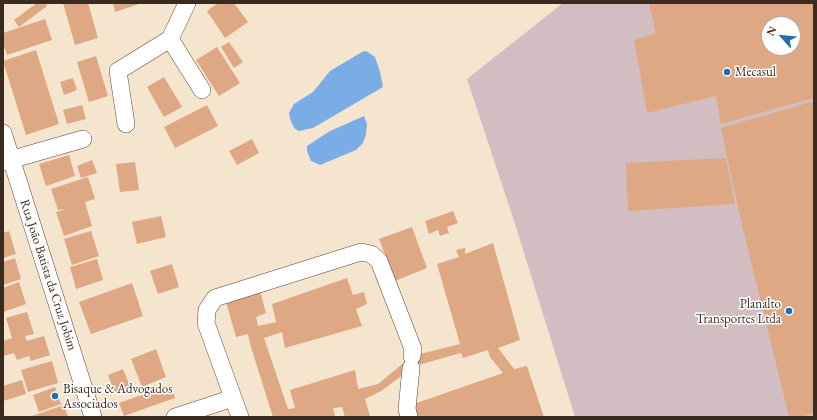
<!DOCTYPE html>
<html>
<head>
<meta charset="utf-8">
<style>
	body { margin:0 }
	#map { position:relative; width:817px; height:420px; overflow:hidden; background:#f5e5ce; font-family:"EB Garamond",serif }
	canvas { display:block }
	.frame { position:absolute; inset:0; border:4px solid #3b2a1e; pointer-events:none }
	.north { position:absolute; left:761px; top:16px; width:40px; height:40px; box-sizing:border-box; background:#fff; border:1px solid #b1aaa5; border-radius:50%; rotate:297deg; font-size:11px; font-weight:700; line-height:16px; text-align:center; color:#3b2a1e }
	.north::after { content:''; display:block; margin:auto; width:14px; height:18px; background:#1f6fb2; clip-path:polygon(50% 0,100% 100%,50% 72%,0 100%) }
</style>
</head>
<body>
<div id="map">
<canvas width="817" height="420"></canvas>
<div class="frame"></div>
<div class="north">N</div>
</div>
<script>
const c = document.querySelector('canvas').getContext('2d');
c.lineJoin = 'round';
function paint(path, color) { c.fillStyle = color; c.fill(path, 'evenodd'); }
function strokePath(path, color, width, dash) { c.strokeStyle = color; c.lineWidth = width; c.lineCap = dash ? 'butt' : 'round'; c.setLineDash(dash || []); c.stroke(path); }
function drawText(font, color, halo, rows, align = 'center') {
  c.font = font + ' "EB Garamond",serif'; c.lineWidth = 3; c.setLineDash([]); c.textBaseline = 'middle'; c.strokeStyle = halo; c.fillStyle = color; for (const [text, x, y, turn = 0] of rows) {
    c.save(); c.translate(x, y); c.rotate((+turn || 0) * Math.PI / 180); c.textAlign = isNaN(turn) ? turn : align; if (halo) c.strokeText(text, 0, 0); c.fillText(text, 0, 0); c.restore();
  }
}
const industrial = new Path2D(`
	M563,3H814V417H575L516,227L467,79ZM769,24H793V48H769Z`);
const water = new Path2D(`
	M366,51L375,57L380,72L383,87L313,128L299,131L294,128L290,119L289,113L294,104L313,92L330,71L362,52Z
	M364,116L367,124L366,134L363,143L356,150L320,165L311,161L307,151V146L330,131Z`);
const building = new Path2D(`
	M37,3H45L47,6L19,27L14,20Z
	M63,3H88L98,38L75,45Z
	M113,3H142L115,12Z
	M218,3H234L248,22L225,38L207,11Z
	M649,3H814V98L721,124L716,96L647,113L634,40L656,33ZM769,24H793V48H769Z
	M45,19L52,40L7,55L3,43V33Z
	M229,42L243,62L234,68L221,47Z
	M217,47L240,83L219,96L196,60Z
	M36,50L59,124L26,135L3,61Z
	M96,56L108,96L89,102L77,62Z
	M164,77L182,107L164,117L147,87Z
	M73,78L77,90L64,95L60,82Z
	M814,101V413L801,417H789L738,208L721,128Z
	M82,105L86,119L67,124L63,110Z
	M207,105L218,126L175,148L164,127Z
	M252,139L259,153L237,165L229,151Z
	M69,155L75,176L46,186L39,164Z
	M726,158L735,204L628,211L626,163Z
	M92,160L97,173L81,178L77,166Z
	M135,162L139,190L120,192L116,164Z
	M88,177L95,199L85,202L92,226L64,236L56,212L66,209L58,210L51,189Z
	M453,211L458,223L447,227L449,233L440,236L438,230L429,234L425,221Z
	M161,216L166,237L137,244L132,222Z
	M412,227L427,268L395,281L379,239Z
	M9,231L16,254L3,258V233Z
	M91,231L99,256L72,265L64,239Z
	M493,243L520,340L498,348L514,369L527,366L544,417H415L411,405L503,373L490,357L488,350L463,358L461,353L415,366L381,391L365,399L370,416L345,417L342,407L333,408L335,417H308V416L306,417H273L250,344L248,334L236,337L226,302L260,291L266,313L256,317L258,326L276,322L272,304L347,278L353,295L364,292L367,304L356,309L362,326L285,348L282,332L264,338L288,409L295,408L290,390L355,370L358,389L378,384L412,356L460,344L437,264L459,257L456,250L465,248V254Z
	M15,258L21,279L3,285V262Z
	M97,259L103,280L76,289L70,267Z
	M172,264L179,287L158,294L150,271Z
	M19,282L26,304L3,312V288Z
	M132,283L143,316L91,334L79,302Z
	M27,312L34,334L25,336L27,341L44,336L50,355L31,361L29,356L17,360L14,353L4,356L3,341L12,338L6,318Z
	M156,349L166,377L142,387L131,359Z
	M52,361L58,383L28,392L21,370Z
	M123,369L130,386L115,393L108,375Z
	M22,380L26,394L3,401V386Z
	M170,385L175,398L124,416L119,403Z
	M55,387L61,404L39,412L33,395Z
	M64,405L68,417H29Z`);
const minor = new Path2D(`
	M187,3L170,39L202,90
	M126,124L118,71L170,39
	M3,133L93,417
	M3,162L83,139
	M175,417L233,398
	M240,417L206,323L207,310L215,298L361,252L371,254L379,261L413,349L412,356
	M409,417L407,409L411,368`);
const markers = [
	[727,72,4,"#1f6fb2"],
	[789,311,4,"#1f6fb2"],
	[55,396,4,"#1f6fb2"]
];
const poiNames = [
	["Mecasul",735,72],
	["Planalto",781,304,"right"],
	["Transportes Ltda",781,319,"right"],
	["Bisaque & Advogados",63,389],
	["Associados",63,404]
];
const streetNames = [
	["Rua João Batista da Cruz Jobim",48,275,72]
];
paint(industrial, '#d2bec2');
paint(water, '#7aace6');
paint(building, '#dea885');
strokePath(minor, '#574638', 18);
strokePath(minor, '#fff', 17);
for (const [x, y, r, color] of markers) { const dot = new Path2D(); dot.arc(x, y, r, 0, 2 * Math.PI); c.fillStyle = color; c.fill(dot); strokePath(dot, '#fff', 1.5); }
drawText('13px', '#3b2a1e', '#fff', poiNames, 'left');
drawText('13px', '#3b2a1e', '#fff', streetNames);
</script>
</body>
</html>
